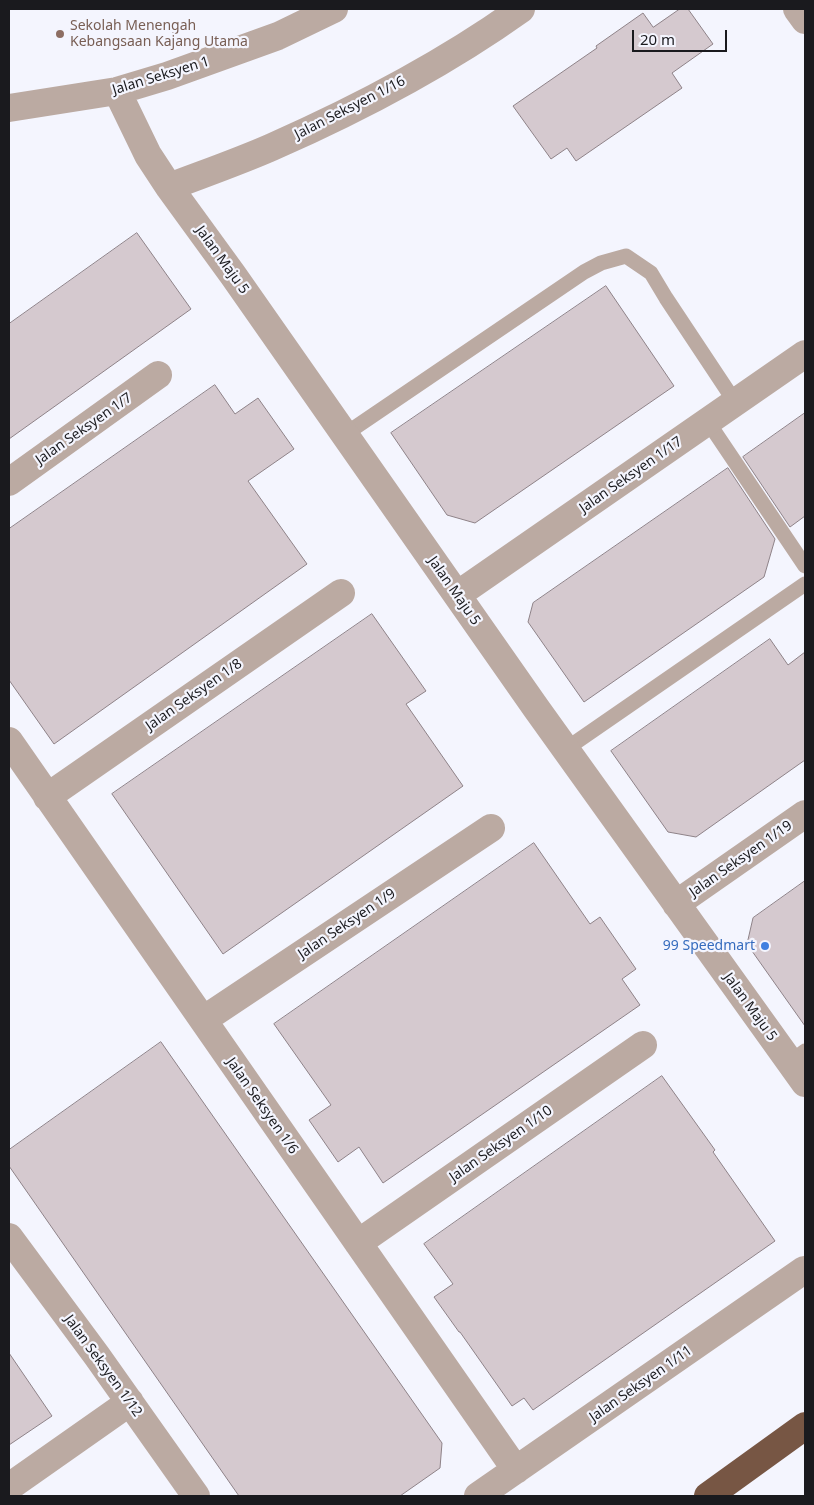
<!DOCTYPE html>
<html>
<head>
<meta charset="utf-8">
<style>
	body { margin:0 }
	#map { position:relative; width:814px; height:1505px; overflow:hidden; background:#f4f5fe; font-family:"Noto Sans",sans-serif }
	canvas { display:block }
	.frame { position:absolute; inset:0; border:10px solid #1a1a1e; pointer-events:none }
	.scale { position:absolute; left:632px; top:30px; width:95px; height:22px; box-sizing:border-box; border:2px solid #1a1a1e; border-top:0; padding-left:6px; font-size:15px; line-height:18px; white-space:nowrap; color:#1a1a1e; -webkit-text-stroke:4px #f4f5fe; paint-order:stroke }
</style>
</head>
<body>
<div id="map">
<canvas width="814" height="1505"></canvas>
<div class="frame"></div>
<div class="scale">20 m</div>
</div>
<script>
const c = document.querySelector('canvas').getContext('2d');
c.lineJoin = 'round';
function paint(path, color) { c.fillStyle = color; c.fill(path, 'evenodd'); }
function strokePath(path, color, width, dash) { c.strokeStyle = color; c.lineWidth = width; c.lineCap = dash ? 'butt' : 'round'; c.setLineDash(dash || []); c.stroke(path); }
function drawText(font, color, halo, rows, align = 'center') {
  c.font = font + ' "Noto Sans",sans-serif'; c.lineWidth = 4.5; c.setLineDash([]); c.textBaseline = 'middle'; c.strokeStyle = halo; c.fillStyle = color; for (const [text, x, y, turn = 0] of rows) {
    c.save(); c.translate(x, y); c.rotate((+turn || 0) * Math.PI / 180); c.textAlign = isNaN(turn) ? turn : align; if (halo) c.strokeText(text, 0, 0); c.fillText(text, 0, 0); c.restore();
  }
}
const building = new Path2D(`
	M680,9H688L713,44L672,73L682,88L576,161L567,148L551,159L513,106L597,48L596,46L643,13L653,27Z
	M137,233L191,309L9,439V324Z
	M606,286L674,386L475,523L447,515L391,433Z
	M215,385L235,414L258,398L294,449L248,481L307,564L54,744L9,680V529Z
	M805,413V516L790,527L743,457Z
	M728,468L775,539L764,577L584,702L528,622L533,603Z
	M372,614L426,691L406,704L463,786L223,954L112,794Z
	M770,639L788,665L805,652V760L696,837L668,832L611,751Z
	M534,843L590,924L600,917L636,969L622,979L640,1005L383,1183L359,1147L338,1162L309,1120L331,1105L274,1024Z
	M805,881V1026L747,944L753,918Z
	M161,1042L442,1443L440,1468L400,1496H239L9,1166V1150Z
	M662,1076L715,1150L713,1152L775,1241L533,1410L524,1398L512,1406L460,1332H459L434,1297L453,1284L424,1244Z
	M9,1353L52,1416L9,1445Z`);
const service = new Path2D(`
	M708,422L805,566
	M344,435L584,272L601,263L626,256L651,273L666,298L735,402
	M566,749L805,584
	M790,1062L805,1051`);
const minor = new Path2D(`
	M797,9L805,20
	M117,91L148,155L169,187L233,275L536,708L805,1083
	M9,108L117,91L167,76L278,36L334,9
	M169,187C203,174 238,162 272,147C358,109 444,64 521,9
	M9,482L158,375
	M457,595L805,354
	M9,741L516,1470
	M47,797L341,593
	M676,904L805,814
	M203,1020L491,828
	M9,1237L97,1356L196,1496
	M358,1243L643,1045
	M9,1487L130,1402
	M478,1496L804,1270`);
const motorway = new Path2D(`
	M708,1496L805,1426`);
const markers = [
	[60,34,5,"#8d6e63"],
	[765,946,5,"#3f7fe0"]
];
const educationNames = [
	["Sekolah Menengah",70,26],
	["Kebangsaan Kajang Utama",70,42]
];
const streetNames = [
	["Jalan Seksyen 1",161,76,-17],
	["Jalan Seksyen 1/16",350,108,-27],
	["Jalan Maju 5",222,260,54],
	["Jalan Seksyen 1/7",84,429,-35],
	["Jalan Seksyen 1/17",631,475,-35],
	["Jalan Maju 5",454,591,55],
	["Jalan Seksyen 1/8",194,695,-35],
	["Jalan Seksyen 1/19",741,859,-35],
	["Jalan Seksyen 1/9",347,924,-34],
	["Jalan Maju 5",750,1007,54],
	["Jalan Seksyen 1/6",262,1106,55],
	["Jalan Seksyen 1/10",501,1144,-35],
	["Jalan Seksyen 1/12",103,1366,54],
	["Jalan Seksyen 1/11",641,1384,-35]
];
const shopNames = [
	["99 Speedmart",755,946]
];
paint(building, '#d5c9cf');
strokePath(building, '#8e8288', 1);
strokePath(service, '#bbaaa2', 15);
strokePath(minor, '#bbaaa2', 28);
strokePath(motorway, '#775644', 28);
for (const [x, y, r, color] of markers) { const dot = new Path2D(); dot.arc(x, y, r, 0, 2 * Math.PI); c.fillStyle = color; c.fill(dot); strokePath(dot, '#f4f5fe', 2); }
drawText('14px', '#785e54', '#f4f5fe', educationNames, 'left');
drawText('14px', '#1a1a1e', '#f4f5fe', streetNames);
drawText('14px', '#366cbe', '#f4f5fe', shopNames, 'right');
</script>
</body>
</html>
